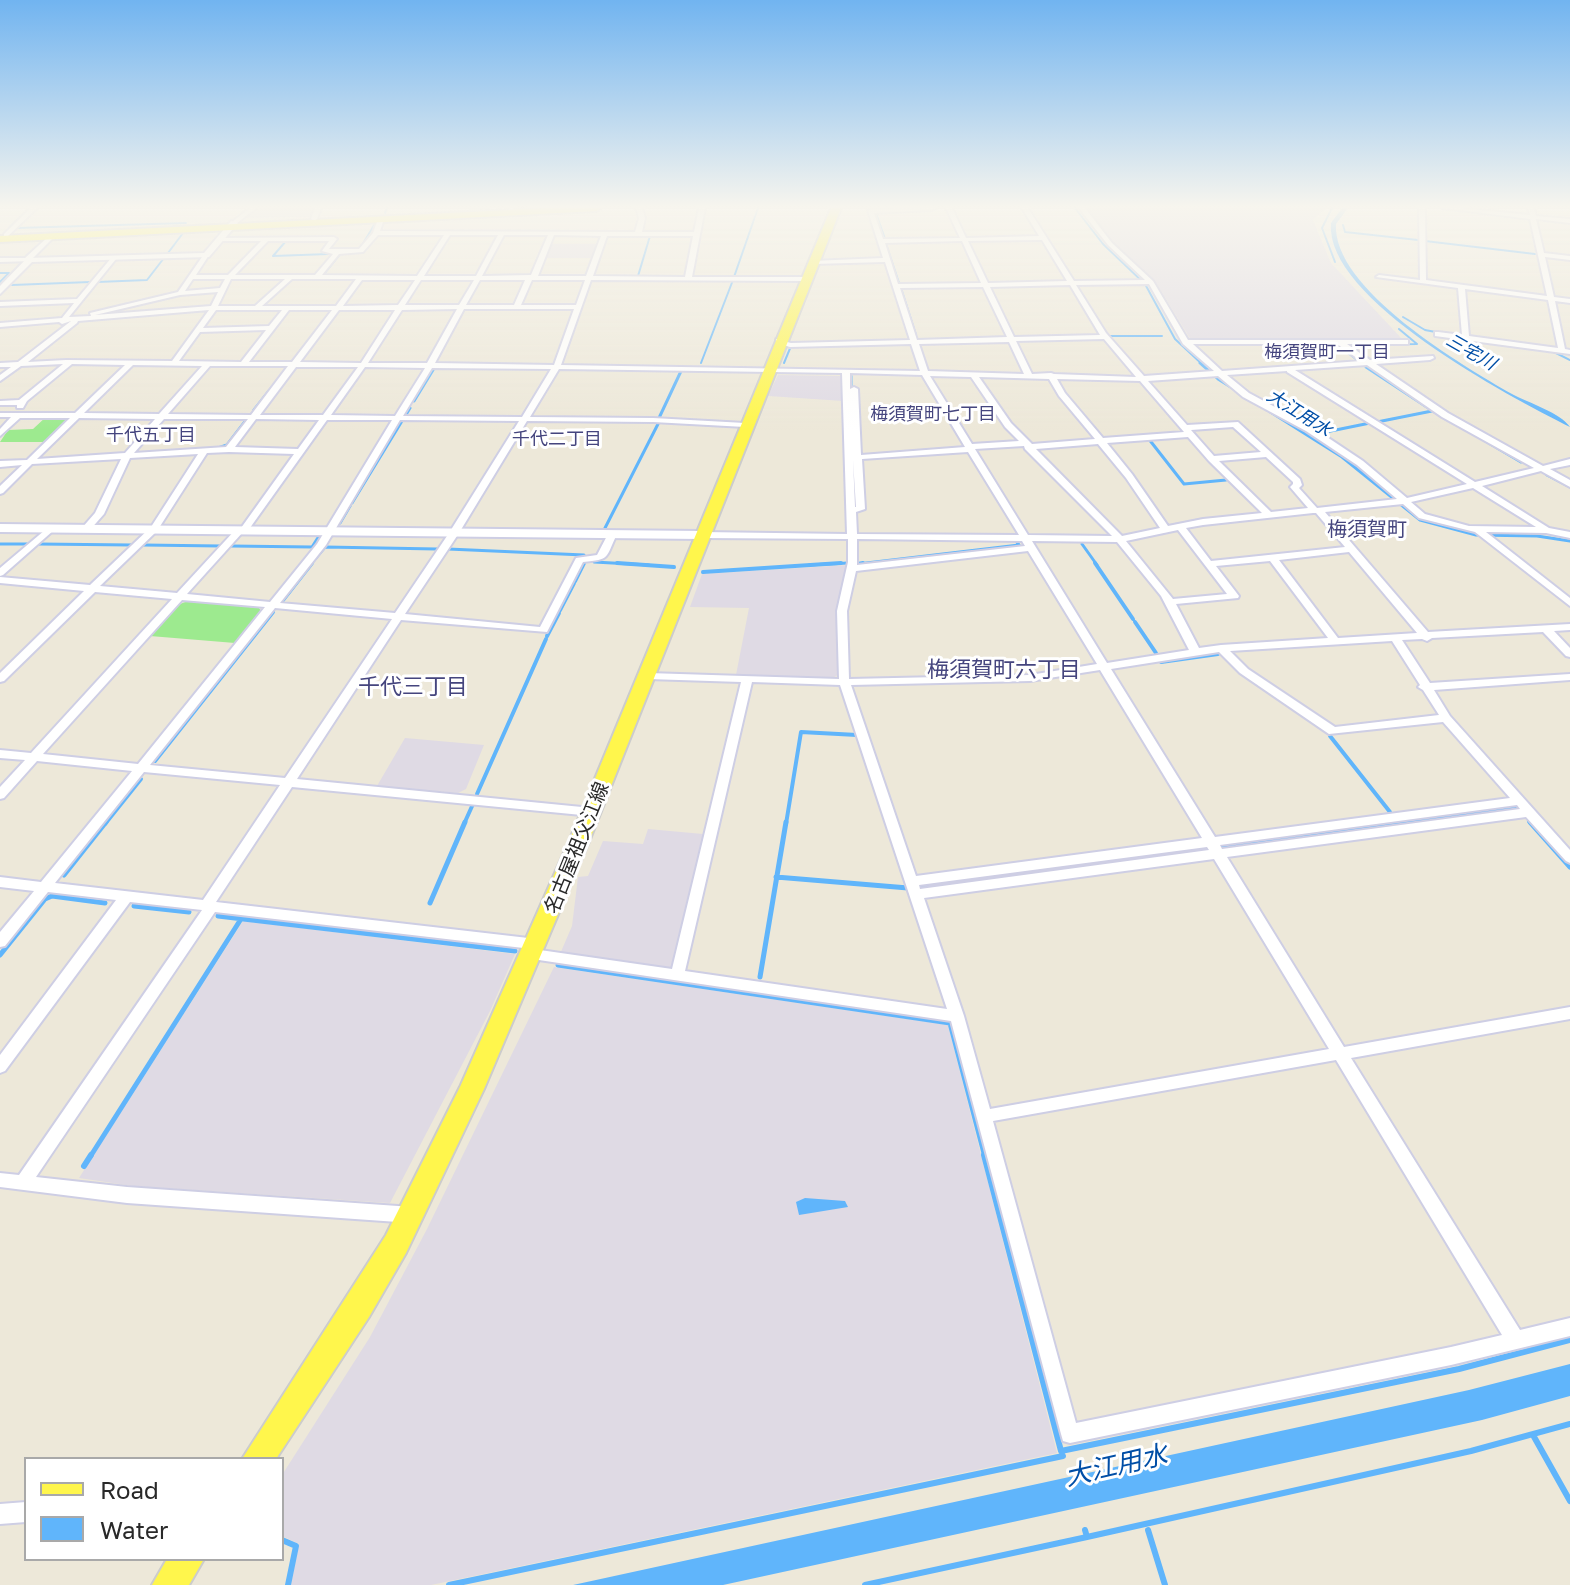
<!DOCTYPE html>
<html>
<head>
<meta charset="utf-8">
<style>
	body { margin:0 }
	#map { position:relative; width:1570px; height:1585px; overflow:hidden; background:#ede8d9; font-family:"Golos Text",sans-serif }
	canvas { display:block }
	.legend { position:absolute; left:24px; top:1457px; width:260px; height:104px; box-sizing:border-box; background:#fff; border:2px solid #a9a9a9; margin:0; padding:10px 14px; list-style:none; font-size:24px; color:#292929 }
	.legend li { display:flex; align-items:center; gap:16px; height:40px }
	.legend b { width:40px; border:2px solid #a9a9a9 }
</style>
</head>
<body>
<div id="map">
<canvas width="1570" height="1585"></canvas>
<ul class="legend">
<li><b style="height:10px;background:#fff64c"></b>Road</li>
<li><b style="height:22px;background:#60b5fb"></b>Water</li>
</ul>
</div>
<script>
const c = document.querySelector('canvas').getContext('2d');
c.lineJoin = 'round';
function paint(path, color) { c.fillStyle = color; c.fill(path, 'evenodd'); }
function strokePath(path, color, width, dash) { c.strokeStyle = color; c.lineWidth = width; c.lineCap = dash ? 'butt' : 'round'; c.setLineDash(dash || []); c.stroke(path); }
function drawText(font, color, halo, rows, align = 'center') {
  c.font = font + ' "Golos Text","Noto Sans JP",sans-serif'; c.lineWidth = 6; c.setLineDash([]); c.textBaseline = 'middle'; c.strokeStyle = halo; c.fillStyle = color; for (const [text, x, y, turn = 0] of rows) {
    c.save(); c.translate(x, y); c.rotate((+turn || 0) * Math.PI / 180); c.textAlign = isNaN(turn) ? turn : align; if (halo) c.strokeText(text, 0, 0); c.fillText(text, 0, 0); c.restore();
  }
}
const industrial = new Path2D(`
	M259,208H316L312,217L245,218Z
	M1086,208H1326L1313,220L1331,263L1403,340H1191L1155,281L1115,244Z
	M552,244H598L592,258H546Z
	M778,375L841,376L843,401L768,396Z
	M848,565L839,674L833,678L736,675L749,608L690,607L702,574Z
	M405,738L484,745L466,789L458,793L377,786Z
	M648,829L703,834L672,967L664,970L560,954L572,926L578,877L588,876L603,841L643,844Z
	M243,921L515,954L490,1011L390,1203L133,1186L79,1178Z
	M554,967L948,1025L1057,1453L431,1585H291L299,1544L282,1536V1475L370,1337L427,1229Z`);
const green = new Path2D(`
	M47,416L69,419L44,442H0L8,430L33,429Z
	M188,601L259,608L261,611L235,643L150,636L180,604Z`);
const water = new Path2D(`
	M1342,208H1348L1336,224C1332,289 1463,366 1512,394C1529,403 1561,413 1570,427C1510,397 1324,299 1331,223Z
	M805,1198L845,1201L848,1207L799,1215L796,1202Z
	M1570,1364V1396L1482,1420L723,1585H573L1469,1390Z`);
const streamFar4 = new Path2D(`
	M1075,208L1103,244L1145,284L1175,339L1203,365
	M1332,208L1322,228L1335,262
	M1457,208L1475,210
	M385,213L387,208
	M876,213L885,239
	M20,217L30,208
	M1343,225L1345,232L1418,240
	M9,228L19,218
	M16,228L186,223
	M650,236L638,276L683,277
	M224,241H246
	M282,241H286L273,256L329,254
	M1425,241L1535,254
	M886,244L899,283
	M361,247L376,222
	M168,253L183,233
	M0,273H9L0,282
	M323,275L340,254
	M695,277H729
	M734,277L758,208
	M97,282L147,280L164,258
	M12,285L90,282
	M901,288L916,335
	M1403,317L1425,330L1441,333
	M1108,336H1162
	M1337,344L1357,360
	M1350,345L1417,344L1399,329
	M1552,351L1570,360
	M701,363L733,280
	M784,363L791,346`);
const streamFar3 = new Path2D(`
	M1200,363L1218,379L1342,457L1420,520L1476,535L1537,536L1570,541
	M1366,367L1436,413
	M851,376V394
	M414,401L433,370
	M254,410L269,391
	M407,413L410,408
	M659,418L682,369
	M1377,422L1432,411
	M1321,433L1370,423
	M1148,438L1184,484L1226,480
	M1482,439L1521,462
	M218,448L227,445L247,419
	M1547,475L1570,487
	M352,503L402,421
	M340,523L350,506
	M605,528L658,424
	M0,544H27
	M38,544L132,545
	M1082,544L1097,565
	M143,545L221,546
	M231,546L312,547L319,536
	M448,549L584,555
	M594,562L649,565
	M858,564L1019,545L1016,541
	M310,565L325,547L437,549
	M809,565L848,563`);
const streamFar2 = new Path2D(`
	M617,563L674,567
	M1095,563L1133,619
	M858,564L863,563
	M703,572L841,563
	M575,581L584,563
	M283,600L312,563
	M560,610L574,583
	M1135,622L1156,653
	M547,636L559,613
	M1161,662L1218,654
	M1330,736L1390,812
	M155,761L273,612
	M477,794L546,639
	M1529,821L1532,824
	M105,824L141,779
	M464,824L473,804
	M786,824L801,732L857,735
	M1395,824L1517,808`);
const streamFar1 = new Path2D(`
	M1530,822L1570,867
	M1222,847L1411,822
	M64,875L106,822
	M776,877L908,888
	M923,887L1208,849
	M430,903L465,822
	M134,906L189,912
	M218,916L515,951
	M0,955L45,899L52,896L105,903
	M558,965L950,1023L985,1157
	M760,977L786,822
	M90,1157L241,919`);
const stream = new Path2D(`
	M984,1155L1061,1451
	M84,1166L91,1155
	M1533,1435L1570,1501
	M1061,1451L1459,1369L1570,1340
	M1148,1530L1165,1585
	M1087,1537L1471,1451L1570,1424
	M282,1540L296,1546L288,1585
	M449,1585L1063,1456
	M865,1585L1087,1537L1085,1530`);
const minor = new Path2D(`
	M31,208H37L8,236H4V234Z
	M250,208H256L236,224H232V222Z
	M315,208H321L317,219L314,221L311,219Z
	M508,208H514V209L511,211Z
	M636,208H642L645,218L642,232H694L699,208H705L692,277H806L809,279L806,281L591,280L561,365L920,371L911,344L790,347L776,343V339L791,343L910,340L885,262L813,264L811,263V261L883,258L868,211L871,209L935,208L932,210L874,213L883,239L960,238L946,208H952L966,238L1039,236L1022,208H1028L1074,281L1145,280L1108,245L1079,208H1085L1112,243L1153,281L1188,340H1408V344H1347L1370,360L1433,356L1434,358L1430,360L1376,364L1448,413L1543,466L1570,459V465L1550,469L1570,480V487L1541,471L1482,486L1549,528L1570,532V538L1546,533L1486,532L1570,598V606L1475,532L1419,518L1403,504L1325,512L1428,632L1570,624V630L1554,631L1570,648V657L1566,656L1543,632L1432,638L1427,641L1422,639L1402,640L1430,683L1570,674V680L1434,690L1450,716L1570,850V863L1566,861L1526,817L1227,857L1344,1047L1570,1007V1019L1351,1058L1520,1330L1570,1318V1336L1451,1365L1070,1443L1063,1441L1061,1434L951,1021L532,959L527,958L525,954L527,950L532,949L215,912L36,1177L127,1187L412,1207L418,1210L420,1215L418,1220L412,1223L127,1203L0,1187V1173L19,1175L202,910L130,902L5,1071L0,1073V1055L116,900L48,892L5,946L0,947V932L34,891L0,887V877L41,882L132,771L37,761L4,798L0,799V787L25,760L0,758V750L31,753L172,599L95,592L4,681L0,682V673L84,591L0,583V577L90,585L151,527L198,454L130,458L104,514L89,531L86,532L81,529L95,513L121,459L32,464L3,493L0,494V486L22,465L0,467V461L27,460L70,418H20L0,436V429L11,417H0V413H75L125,365L72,364L27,401L23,408H17V405H0V401L19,400L63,364L21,366L0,381V375L11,367H0V363L18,362L71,321L62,324L59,322L0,327V323L62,318L74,303L0,306V302L77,299L112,257H116V259L69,317L91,316L90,313L178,292L204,254L209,255L196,275H228L261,241H217L219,238L334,237L337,239L329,249H359L373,233L378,219L381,217L384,219L380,231L635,232L639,218ZM378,235H444L417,276L322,275L339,254L363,252ZM450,235H498L476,276H424ZM504,235H548L531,275L482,276ZM554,235L601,236L586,276H538ZM607,236H693L685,277L593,276ZM1042,240L1067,281L988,283L968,241ZM268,241H329L322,251L333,254L315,275H235ZM962,241L981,283L898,284L885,243ZM193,279H225L220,288L185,291ZM231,279H285L255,306H218ZM292,279H356L336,306H262ZM362,280H415L398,305L343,306ZM421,280H474L459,305H405ZM480,280H525L514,305H466ZM532,280H585L576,305H521ZM1149,284L1183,344L1214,371L1144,376L1106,333L1076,285ZM1070,285L1100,335L1014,337L990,287ZM983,287L1007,337L917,340L900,288ZM218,292L211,306L95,315L180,295ZM457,309L427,363H368L402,310ZM464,309H574L554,365L435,363ZM209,310L172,361L66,360L28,362L77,323L78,321ZM216,310H282L269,326L203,328ZM289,310H332L292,362H249ZM339,310H395L361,363L300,362ZM266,330L241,362L179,361L200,332ZM1104,339L1136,377L1054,374L1051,373L1032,374L1016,341ZM1009,342L1024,374L928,371L919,344ZM1193,344H1337L1361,361L1222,371ZM133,365L202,366L159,414L84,413ZM1367,365L1442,417L1534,468L1475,482L1295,370ZM210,366H288L251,415L168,414ZM296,367H358L323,415H260ZM365,367L425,368L395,416L331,415ZM432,368L551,369L522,417L403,416ZM559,369L842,373L847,534L702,532L697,535L702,538L848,539V562L837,611L839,679L648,673L643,676L648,679L741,682L672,969L533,949L542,948L544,944L542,940L537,939L216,902L292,787L592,816L596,815L598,812L592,808L297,779L401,620L547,632L583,562C611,559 605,559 617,534L615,532H609L597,555L576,558L540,627L405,614L459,533L527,421L653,422L745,427L749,425L745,423L653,418L530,417ZM1287,371V372L1467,484L1407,498L1363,461L1312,427L1249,393L1227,375ZM850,373L922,375L965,447L861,455L858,389L854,387L850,389ZM930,376L971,377L1005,427L1019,441L972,444ZM1218,376L1243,397L1306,431L1357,465L1397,499L1317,508L1299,488L1302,485L1300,479L1238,422L1187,425L1148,381ZM979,377L1049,379L1059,396L1095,439L1032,444L1011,423ZM1057,379L1140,381L1184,432L1103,438L1065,393ZM79,418L155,419L125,453L37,459ZM164,419H248L226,447L134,453ZM256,419L319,420L298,449L235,447ZM327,420H392L317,544L270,602L187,594L243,532H247ZM400,420L519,421L449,533L395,613L280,603L326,545ZM1233,427L1261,452L1214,456L1191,430ZM1188,437L1209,461L1262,513L1203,519L1168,526L1132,474L1107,443ZM1098,444L1126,478L1160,528L1122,536L1036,449ZM1024,446L1025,449L1112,536L1028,535L975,449ZM229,452L294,454L241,528H237L177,593L100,586L157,531L207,453ZM968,452L1019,535L857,534L856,512L865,509L862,459ZM1266,457L1293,482V484L1290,487L1308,508L1271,512L1219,461ZM853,460L856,507H855ZM1473,488L1536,527L1469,526L1425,514L1411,502ZM1313,513H1316L1345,547L1211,561L1186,528L1203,525ZM1178,530L1227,594L1173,599L1126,541ZM857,539L1022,541L1025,546L857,565ZM1032,541L1117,542L1161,596L1189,650L1107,663ZM1028,551L1097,664L1030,675L849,679L847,611L856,571ZM1349,552L1417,633L1338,638L1279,560ZM1270,561L1328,638L1221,645L1199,648L1176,604L1238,598L1239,596L1216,566ZM182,600L265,607L138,764L43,754ZM275,608L392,619L285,778L150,765ZM1392,641L1420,685L1418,687L1423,690L1439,715L1335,727L1248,669L1230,651ZM1219,652L1240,673L1329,734L1443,722L1510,798L1215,837L1111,669ZM1100,670L1202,838L916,876L851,685L1030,681ZM752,682L840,685L947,1009L685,971ZM144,772L280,785L203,900L55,883ZM1517,805L1520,809L1222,849L1220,845ZM1207,847L1209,850L920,889L919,885ZM1214,859L1329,1049L990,1109L964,1016L924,898ZM1336,1060L1502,1335L1451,1347L1076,1423L993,1121Z
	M1419,208H1425L1426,280L1547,296L1530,219L1443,208H1459L1530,215L1528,208H1534L1536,216L1570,219V223L1536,219L1544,253L1570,256V260L1545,257L1554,297L1570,299V303L1555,301L1565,349L1570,350V354L1435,336V332H1438L1462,335L1458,288L1376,277L1379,275L1420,280ZM1465,289L1548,300L1558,348L1469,336Z
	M49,236L54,237L32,259V261L0,262V258H25Z
	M51,525L54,526V530L3,575L0,576V568Z
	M26,1502V1522L0,1524V1504Z`);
const tertiary = new Path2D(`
	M231,221L238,223L209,257L32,262L0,294V286L27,258L204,253Z
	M0,524L702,531L708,535L702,539L0,532Z`);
const primary = new Path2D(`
	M547,208H601L596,211L0,242V236Z
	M831,208H841L590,839L484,1089L406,1253L369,1317L276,1459H242L386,1235L460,1087L570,839Z
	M167,1559H204L189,1585H152Z`);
const farNeighbourhoodnames = [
	["梅須賀町一丁目",1327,352],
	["梅須賀町七丁目",933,414],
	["千代五丁目",151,435],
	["千代二丁目",557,439]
];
const farWaternames = [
	["三宅川",1471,352,30],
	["大江用水",1299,413,32]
];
const farQuarternames = [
	["梅須賀町",1367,530]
];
const streetNames = [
	["名古屋祖父江線",577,848,-68]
];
const neighbourhoodNames = [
	["梅須賀町六丁目",1004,670],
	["千代三丁目",413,687]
];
const nearWaternames = [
	["大江用水",1116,1466,-13]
];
paint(industrial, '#dfdae4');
paint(green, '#9dea8f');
paint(water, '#60b5fb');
strokePath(streamFar4, '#60b5fb', 2);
strokePath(streamFar3, '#60b5fb', 3);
strokePath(streamFar2, '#60b5fb', 4);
strokePath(streamFar1, '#60b5fb', 5);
strokePath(stream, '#60b5fb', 6);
strokePath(minor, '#cecee4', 4);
strokePath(tertiary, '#cecee4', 4);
strokePath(primary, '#ccc', 4);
paint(minor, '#fff');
paint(tertiary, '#fff');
paint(primary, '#fff64c');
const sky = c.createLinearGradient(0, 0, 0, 430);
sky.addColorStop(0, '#71b4f0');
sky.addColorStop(0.48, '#f7f5ee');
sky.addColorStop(1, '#f7f5ee00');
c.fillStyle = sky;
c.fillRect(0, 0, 1570, 430);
drawText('18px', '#45457e', '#fff', farNeighbourhoodnames);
drawText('italic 18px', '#004ea6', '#fff', farWaternames);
drawText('20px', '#45457e', '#fff', farQuarternames);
drawText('20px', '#292929', '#fff', streetNames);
drawText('22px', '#45457e', '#fff', neighbourhoodNames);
drawText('italic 26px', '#004ea6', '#fff', nearWaternames);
</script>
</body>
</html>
